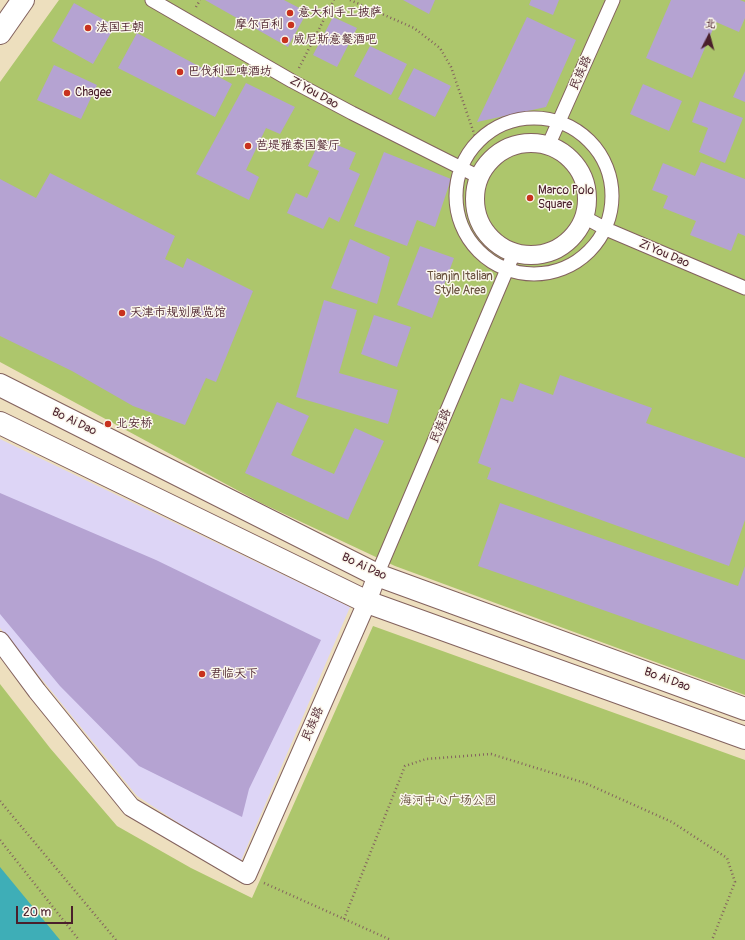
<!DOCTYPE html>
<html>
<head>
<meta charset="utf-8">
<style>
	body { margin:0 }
	#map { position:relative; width:745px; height:940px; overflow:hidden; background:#eddfbe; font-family:Pangolin,"LXGW WenKai TC",sans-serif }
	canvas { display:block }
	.north { position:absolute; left:689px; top:16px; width:40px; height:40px; -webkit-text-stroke:3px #fbf7ec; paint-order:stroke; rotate:6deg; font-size:11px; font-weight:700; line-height:16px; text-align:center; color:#4a1f2b }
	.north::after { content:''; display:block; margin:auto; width:14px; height:18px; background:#4a1f2b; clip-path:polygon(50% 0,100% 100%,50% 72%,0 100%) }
	.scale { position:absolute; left:16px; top:906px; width:57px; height:18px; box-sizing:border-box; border:2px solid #4a1f2b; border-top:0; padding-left:5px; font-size:12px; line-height:14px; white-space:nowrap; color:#4a1f2b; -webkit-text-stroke:3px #fbf7ec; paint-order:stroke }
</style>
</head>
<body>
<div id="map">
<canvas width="745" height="940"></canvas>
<div class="north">北</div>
<div class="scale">20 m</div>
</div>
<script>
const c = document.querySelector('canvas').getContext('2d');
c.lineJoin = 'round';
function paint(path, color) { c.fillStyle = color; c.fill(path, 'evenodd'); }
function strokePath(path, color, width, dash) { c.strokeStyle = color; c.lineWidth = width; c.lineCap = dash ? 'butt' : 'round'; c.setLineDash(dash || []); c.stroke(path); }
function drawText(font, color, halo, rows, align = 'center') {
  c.font = font + ' Pangolin,"LXGW WenKai TC",sans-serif'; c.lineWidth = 3; c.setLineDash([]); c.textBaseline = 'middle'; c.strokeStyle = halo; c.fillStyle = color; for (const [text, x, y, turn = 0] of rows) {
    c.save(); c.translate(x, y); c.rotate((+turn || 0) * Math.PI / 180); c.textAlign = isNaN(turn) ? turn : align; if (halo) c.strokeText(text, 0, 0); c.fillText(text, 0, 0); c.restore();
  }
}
const built = new Path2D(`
	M0,439L350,607L240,863L137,796L0,628Z`);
const green = new Path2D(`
	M59,0H745V695L395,566L261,503L0,362V82Z
	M373,626L745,760V940H0V684L50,748L117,826L191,868L252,898Z`);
const water = new Path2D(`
	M0,867L60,940H0Z`);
const building = new Path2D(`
	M205,0H284L307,12L288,47Z
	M403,0H435L429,14Z
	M531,0H559L553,15L529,5Z
	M671,0H740L745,2V18L739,32L716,22L692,78L646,58Z
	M74,3L115,26L93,64L52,41Z
	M333,17L357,28L337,67L313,55Z
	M527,17L576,40L546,107L477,122Z
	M137,33L232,84L215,117L118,68Z
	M370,46L407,64L391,95L354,76Z
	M54,65L97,85L81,119L37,100Z
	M414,68L451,86L435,117L398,99Z
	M745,71V102L733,97Z
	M246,83L295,107L280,134L266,128L246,170L259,177L249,200L196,174Z
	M643,84L682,101L669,131L630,114Z
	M700,101L743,118L725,163L699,152L708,128L692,122Z
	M321,138L356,153L349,169L360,174L339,222L329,217L323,229L287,213L296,193L307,198L319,171L308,166Z
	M384,152L451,179L435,227L417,220L407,246L354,226Z
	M701,162L745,179V236L738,233L731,251L690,235L696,221L663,208L668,196L652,190L663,163L695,176Z
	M50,173L175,236L165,259L183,268L187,258L253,291L216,382L206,378L185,425L133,406L72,371L0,336V179L36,198Z
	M350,239L390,257L377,304L331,288Z
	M420,246L454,258L432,318L397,305Z
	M324,300L357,310L339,373L398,390L388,424L296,397Z
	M374,315L411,327L397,367L361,354Z
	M560,375L652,408L646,423L745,458V520L729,566L487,479L491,468L478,463L501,398L513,402L520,383L553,395Z
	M277,402L309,416L291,455L334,474L355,428L384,441L348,520L245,473Z
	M0,493L156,560L321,640L249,789L242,817L139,766L60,686L0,614Z
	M500,503L738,586L745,566V660L478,566Z`);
const path = new Path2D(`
	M350,0L414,28L440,48L451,67L477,142
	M196,7L200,0
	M299,68L334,0
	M0,801L116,940
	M0,840L79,940
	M264,883L391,940
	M344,919L405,766L426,759L491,754L585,783L672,822L727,858L735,882L712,940`);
const pedestrian = new Path2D(`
	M152,0L292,81L352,113L479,177
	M456 196a78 78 0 1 1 156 0a78 78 0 1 1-156 0Z
	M548,146L613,0
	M584,217L606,229L745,288
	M377,575L514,253`);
const minor = new Path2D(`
	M475 199a56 56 0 1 1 112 0a56 56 0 1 1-112 0Z
	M0,641L37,691L131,807L247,875L367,602L377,575`);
const secondary = new Path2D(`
	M0,33L23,0
	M0,385L377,575L745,709
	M0,423L367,602L745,738`);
const markers = [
	[290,13,4,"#c8321e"],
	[291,25,4,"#c8321e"],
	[88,28,4,"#c8321e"],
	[285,40,4,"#c8321e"],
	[180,72,4,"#c8321e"],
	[67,93,4,"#c8321e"],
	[248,146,4,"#c8321e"],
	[530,198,4,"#c8321e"],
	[122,313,4,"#c8321e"],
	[108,424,4,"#c8321e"],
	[202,674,4,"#c8321e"]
];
const poiNames = [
	["意大利手工披萨",298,13],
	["摩尔百利",283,25,"right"],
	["法国王朝",96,28],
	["威尼斯意餐酒吧",293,40],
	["巴伐利亚啤酒坊",188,72],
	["Chagee",75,93],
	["芭堤雅泰国餐厅",256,146],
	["Marco Polo",538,191],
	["Square",538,205],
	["天津市规划展览馆",130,313],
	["北安桥",116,424],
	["君临天下",210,674]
];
const streetNames = [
	["民族路",581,73,-66],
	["Zi You Dao",314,93,29],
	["Zi You Dao",664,254,23],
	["Bo Ai Dao",74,422,26],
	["民族路",441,426,-67],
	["Bo Ai Dao",364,567,25],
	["Bo Ai Dao",667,680,20],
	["民族路",313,724,-66]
];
const parkNames = [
	["Tianjin Italian",460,277],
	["Style Area",460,291],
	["海河中心广场公园",448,801]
];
paint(built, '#ddd5f6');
paint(green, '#adc66c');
paint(water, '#3eaeb7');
paint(building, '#b5a3d2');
strokePath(pedestrian, '#83625e', 15);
strokePath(minor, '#83625e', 20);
strokePath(secondary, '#83625e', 24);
strokePath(path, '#83625e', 2.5, [1, 3]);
strokePath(pedestrian, '#fff', 13);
strokePath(minor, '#fff', 18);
strokePath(secondary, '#fff', 22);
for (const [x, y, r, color] of markers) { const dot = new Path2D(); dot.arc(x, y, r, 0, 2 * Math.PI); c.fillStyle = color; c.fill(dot); strokePath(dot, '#fbf7ec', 1.5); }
drawText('12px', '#4a1f2b', '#fbf7ec', poiNames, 'left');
drawText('12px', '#4a1f2b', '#fbf7ec', streetNames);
drawText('12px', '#68513e', '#fbf7ec', parkNames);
</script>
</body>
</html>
